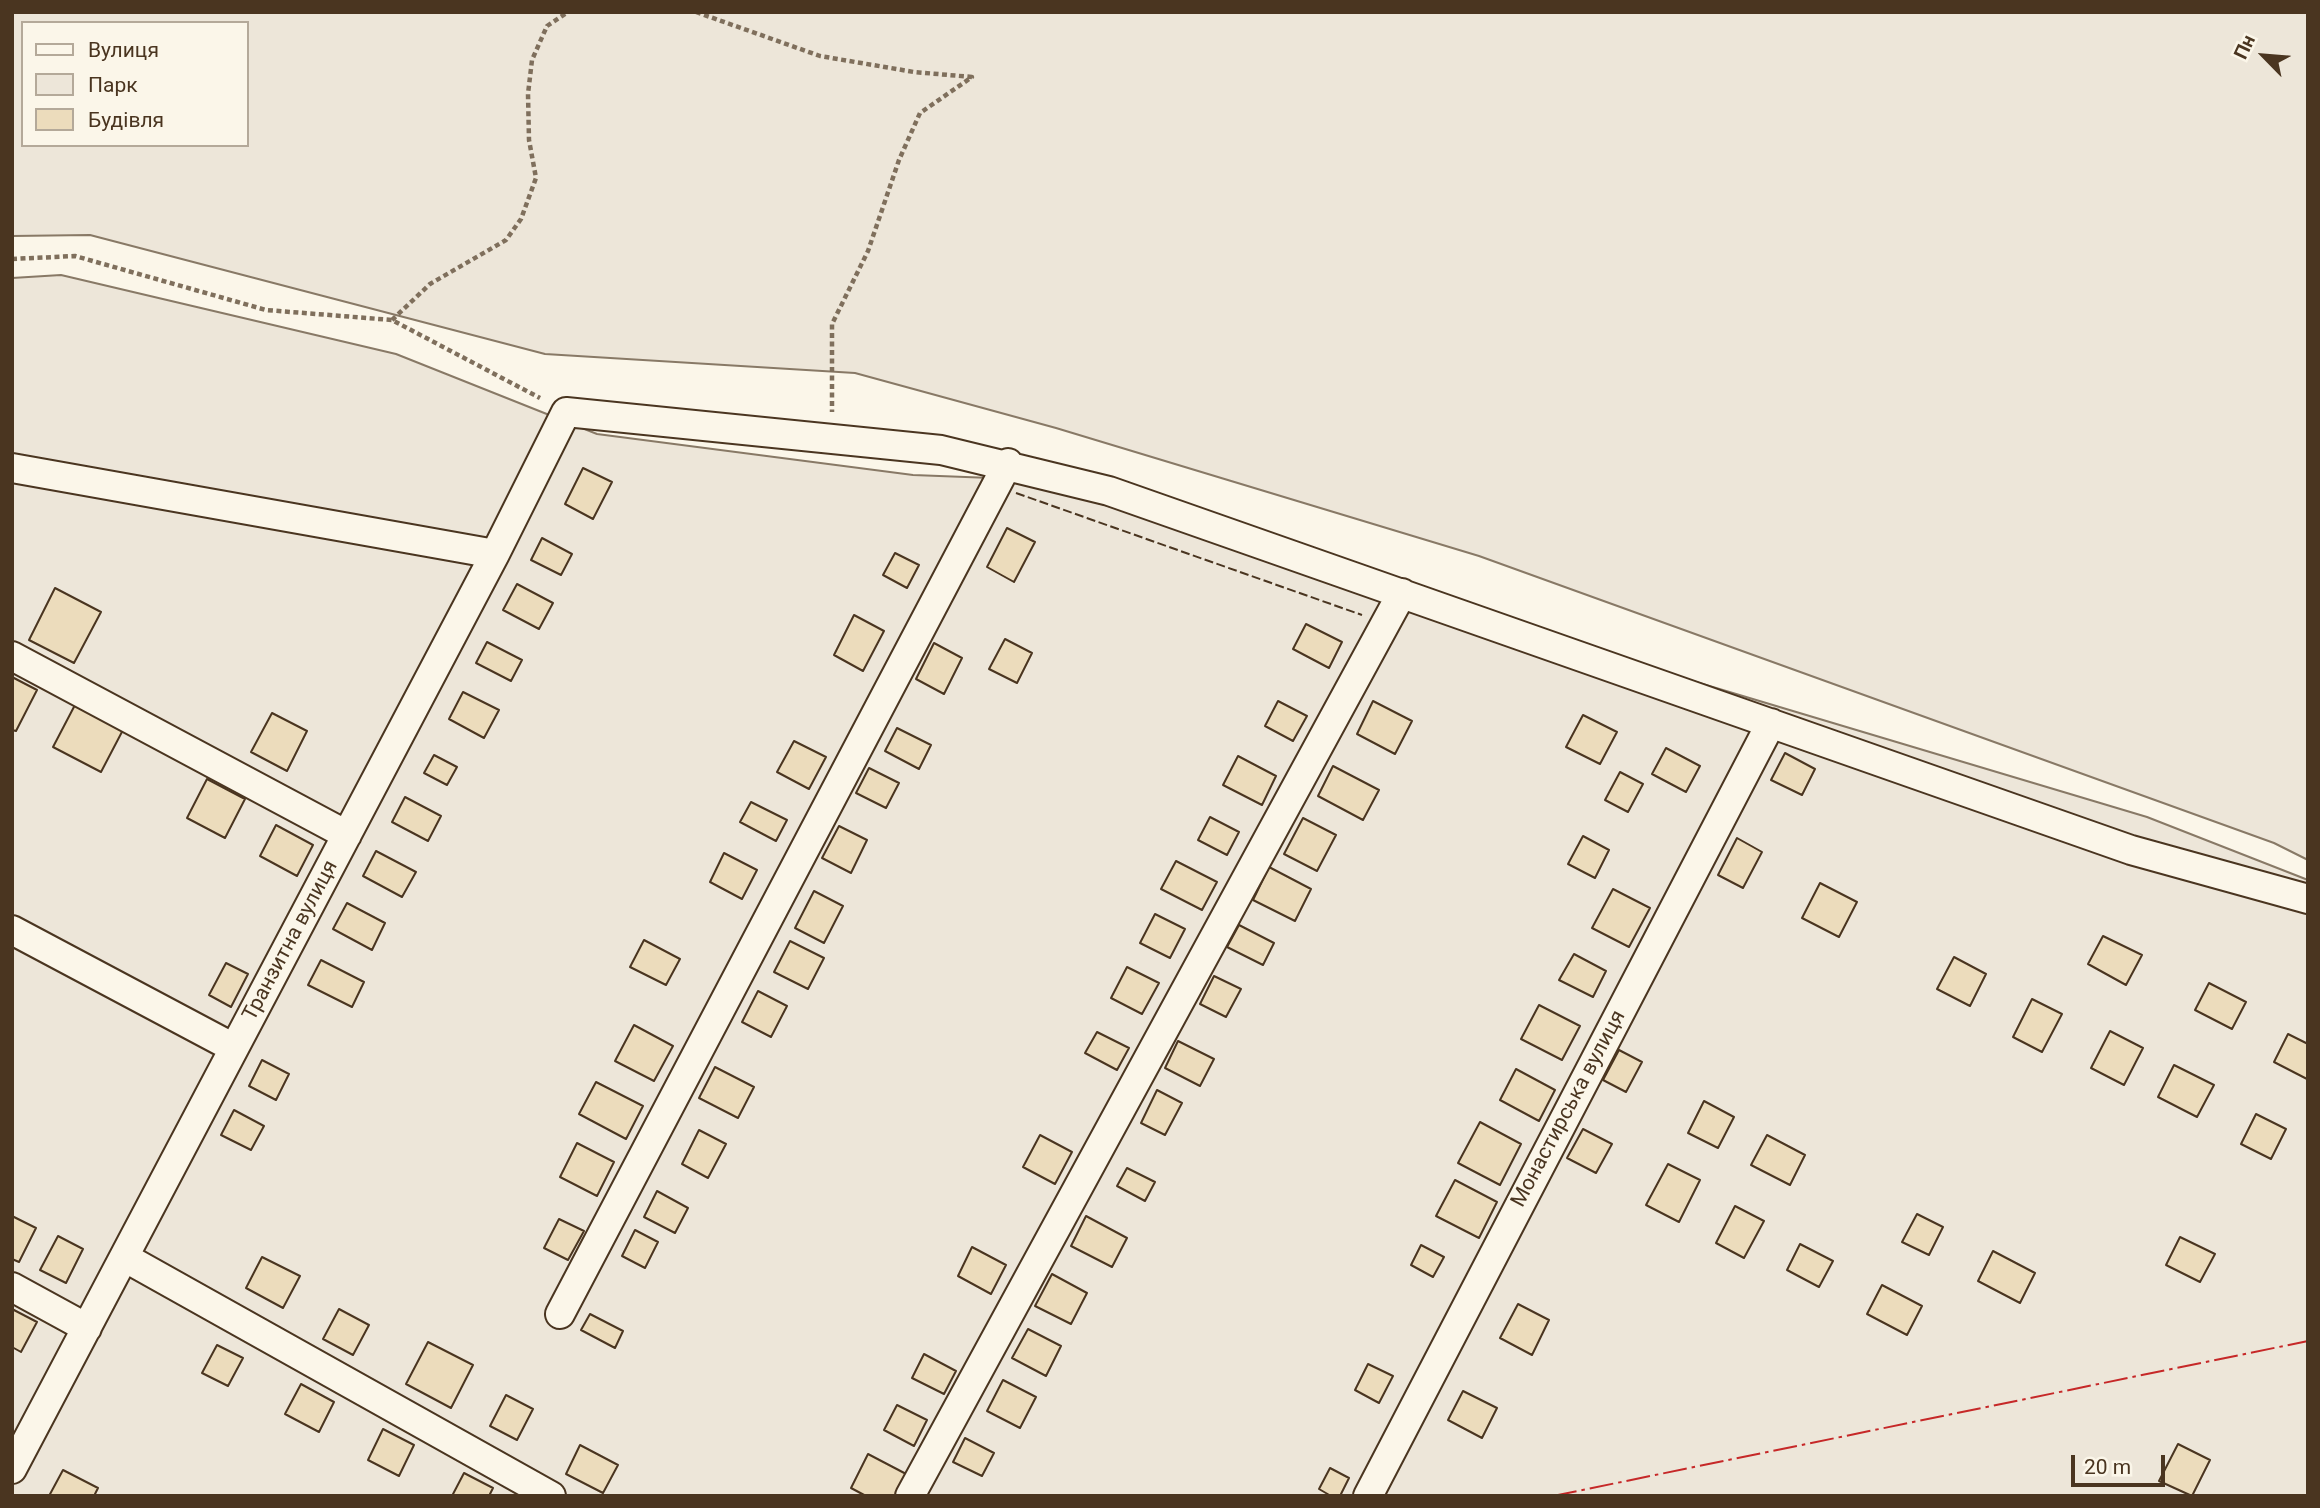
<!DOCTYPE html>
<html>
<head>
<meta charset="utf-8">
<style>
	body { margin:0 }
	#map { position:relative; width:2320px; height:1508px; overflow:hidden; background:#fbf6e9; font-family:Roboto,sans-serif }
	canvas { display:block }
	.frame { position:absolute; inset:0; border:14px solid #4a3520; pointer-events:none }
	.legend { position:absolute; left:21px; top:21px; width:228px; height:126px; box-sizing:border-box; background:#fbf6e9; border:2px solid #b4a999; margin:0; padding:9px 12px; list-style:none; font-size:21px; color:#4a3520 }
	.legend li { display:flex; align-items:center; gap:14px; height:35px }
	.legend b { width:35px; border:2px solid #b4a999 }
	.north { position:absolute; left:2229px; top:21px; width:70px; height:70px; -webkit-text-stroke:5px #fbf6e9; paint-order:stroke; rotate:295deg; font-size:19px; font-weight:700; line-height:28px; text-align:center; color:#4a3520 }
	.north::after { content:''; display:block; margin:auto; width:24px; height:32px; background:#4a3520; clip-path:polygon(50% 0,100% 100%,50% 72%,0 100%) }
	.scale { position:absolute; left:2071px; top:1455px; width:94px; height:32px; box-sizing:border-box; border:4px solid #4a3520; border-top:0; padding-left:9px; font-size:21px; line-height:24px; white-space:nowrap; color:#4a3520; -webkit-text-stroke:5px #fbf6e9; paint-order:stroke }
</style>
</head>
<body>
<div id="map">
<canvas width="2320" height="1508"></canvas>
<div class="frame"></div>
<ul class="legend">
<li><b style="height:9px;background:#fbf6e9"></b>Вулиця</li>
<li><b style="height:19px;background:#ede6d9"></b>Парк</li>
<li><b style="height:19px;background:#ecdcbc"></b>Будівля</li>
</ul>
<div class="north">Пн</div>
<div class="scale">20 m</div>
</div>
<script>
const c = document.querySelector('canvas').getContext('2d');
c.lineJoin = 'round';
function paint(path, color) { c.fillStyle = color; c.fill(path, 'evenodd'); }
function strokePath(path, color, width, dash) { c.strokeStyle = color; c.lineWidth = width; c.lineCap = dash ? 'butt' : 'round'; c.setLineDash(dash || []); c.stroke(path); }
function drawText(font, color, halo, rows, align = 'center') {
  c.font = font + ' Roboto,sans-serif'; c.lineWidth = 5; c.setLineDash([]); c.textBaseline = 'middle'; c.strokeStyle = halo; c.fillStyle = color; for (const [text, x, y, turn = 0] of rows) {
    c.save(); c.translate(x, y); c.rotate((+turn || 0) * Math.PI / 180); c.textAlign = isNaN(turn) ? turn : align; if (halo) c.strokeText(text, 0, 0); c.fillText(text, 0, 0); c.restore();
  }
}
const green = new Path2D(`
	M12,12H2308V860L2274,843L1479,556L1056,428L855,373L545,354L90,235L12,236ZM23,23H247V145H23Z
	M61,275L396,354L597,434L913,475L1018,479L2147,817L2308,880V1496H12V278Z`);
const building = new Path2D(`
	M583,468L612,482L593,519L565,504Z
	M1007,528L1035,542L1014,582L987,567Z
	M542,538L572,554L561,575L531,560Z
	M895,553L919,565L907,588L883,575Z
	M517,584L553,603L539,629L503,610Z
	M55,588L101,612L74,663L29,640Z
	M854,615L884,631L863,671L834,655Z
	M1306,624L1342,642L1329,668L1293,649Z
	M1005,639L1032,653L1017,683L989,669Z
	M487,642L522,660L511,681L476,663Z
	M934,643L962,658L944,694L916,679Z
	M12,677L37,690L16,731L12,730Z
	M463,692L499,710L484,738L449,719Z
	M1278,701L1307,716L1293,741L1265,726Z
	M1373,701L1412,721L1395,754L1357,734Z
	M76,703L124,728L101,772L53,747Z
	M272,713L307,731L287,771L251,752Z
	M1583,715L1617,732L1600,764L1566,747Z
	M897,728L931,745L919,769L885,751Z
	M794,741L826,757L809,789L777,772Z
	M1666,748L1700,766L1686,792L1652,774Z
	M1785,753L1815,769L1802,795L1771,780Z
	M434,755L457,767L447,785L424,773Z
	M1238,756L1276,776L1262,805L1223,785Z
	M1333,766L1379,790L1363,820L1318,796Z
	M869,768L899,783L886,808L856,793Z
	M1620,772L1643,784L1628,812L1605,800Z
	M207,779L245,799L225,838L187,818Z
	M405,797L441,816L428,841L392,822Z
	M751,802L787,820L776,841L740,822Z
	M1210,817L1239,832L1227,855L1198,840Z
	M1303,818L1336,835L1317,871L1284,854Z
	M276,825L313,845L297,876L260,856Z
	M839,826L867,840L851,873L822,858Z
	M1583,836L1609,850L1595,878L1568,864Z
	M1737,838L1762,852L1743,888L1718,875Z
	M376,851L416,872L402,897L363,876Z
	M724,853L757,870L742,899L710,882Z
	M1176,861L1217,882L1202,910L1161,889Z
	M1269,867L1311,889L1295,921L1253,900Z
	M1820,883L1857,902L1839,937L1802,918Z
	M1613,889L1650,908L1629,947L1592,928Z
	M814,891L843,906L824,943L795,928Z
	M347,903L385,923L372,950L333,929Z
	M1155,914L1185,929L1170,958L1140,943Z
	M1239,925L1274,943L1263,965L1227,947Z
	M2103,936L2142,955L2126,985L2088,964Z
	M644,940L680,959L666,985L630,967Z
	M790,941L824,958L808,989L774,972Z
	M1574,954L1606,971L1593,997L1559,980Z
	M1954,957L1986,974L1970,1006L1937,989Z
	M321,960L364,982L352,1007L308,985Z
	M226,963L248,974L231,1007L209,995Z
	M1127,967L1159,983L1142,1014L1111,998Z
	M1214,976L1241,989L1226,1017L1200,1004Z
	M2209,983L2246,1002L2232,1029L2195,1010Z
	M758,991L787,1006L771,1037L742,1022Z
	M2032,999L2062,1014L2042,1052L2013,1037Z
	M1539,1005L1580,1026L1562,1060L1521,1039Z
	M634,1025L673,1046L654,1081L615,1061Z
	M2110,1031L2143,1048L2124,1085L2091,1068Z
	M1097,1032L1129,1048L1117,1070L1085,1053Z
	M2288,1034L2308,1044L2307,1079L2274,1062Z
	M1178,1041L1214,1059L1200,1086L1165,1068Z
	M1619,1050L1642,1062L1626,1092L1603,1080Z
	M262,1060L289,1074L276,1100L249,1086Z
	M2174,1065L2214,1085L2197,1117L2158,1097Z
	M715,1067L754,1087L738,1118L699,1098Z
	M1516,1069L1555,1090L1539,1121L1500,1100Z
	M596,1082L643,1106L626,1139L579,1114Z
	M1157,1090L1182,1103L1165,1135L1141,1123Z
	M1704,1101L1734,1117L1718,1148L1688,1133Z
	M234,1110L264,1126L251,1150L221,1135Z
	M2256,1114L2286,1129L2271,1159L2241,1144Z
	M1480,1122L1521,1144L1500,1185L1458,1163Z
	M1583,1129L1612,1144L1596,1173L1567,1158Z
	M699,1130L726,1144L708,1178L682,1164Z
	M1040,1135L1072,1152L1055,1184L1023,1167Z
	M1767,1135L1805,1155L1790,1185L1751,1165Z
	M577,1143L614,1162L597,1196L560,1177Z
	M1668,1164L1700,1180L1679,1222L1646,1205Z
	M1127,1168L1155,1182L1145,1201L1117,1186Z
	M1455,1180L1497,1202L1479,1238L1436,1216Z
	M657,1191L688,1208L675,1233L644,1217Z
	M1735,1206L1764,1221L1744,1258L1716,1243Z
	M1917,1214L1943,1227L1929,1255L1902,1242Z
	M12,1216L36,1228L19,1262L12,1259Z
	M1086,1216L1127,1238L1112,1267L1071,1246Z
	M559,1219L584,1231L568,1260L544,1248Z
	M635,1230L658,1242L645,1268L622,1256Z
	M58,1236L83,1249L66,1283L40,1270Z
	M2180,1237L2215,1254L2200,1282L2166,1265Z
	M1800,1244L1833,1261L1819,1287L1787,1270Z
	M1421,1245L1444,1257L1433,1277L1411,1265Z
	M972,1247L1006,1265L991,1294L958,1276Z
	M1993,1251L2035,1273L2020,1303L1978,1281Z
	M262,1257L300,1276L283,1308L246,1288Z
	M1052,1274L1087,1293L1071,1324L1035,1306Z
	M1882,1285L1922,1306L1907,1335L1867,1314Z
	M1518,1304L1549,1320L1532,1355L1500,1338Z
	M12,1309L37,1322L21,1352L12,1347Z
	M339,1309L369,1325L353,1355L323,1339Z
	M590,1314L623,1331L615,1348L581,1330Z
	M1028,1329L1061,1346L1046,1376L1012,1358Z
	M428,1342L473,1365L451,1408L406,1384Z
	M217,1345L243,1358L228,1386L202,1373Z
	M924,1354L956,1371L944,1394L912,1378Z
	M1368,1364L1393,1376L1379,1403L1355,1390Z
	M1003,1380L1036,1397L1020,1428L987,1411Z
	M301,1384L334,1402L319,1432L285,1414Z
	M1463,1391L1497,1408L1482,1438L1448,1420Z
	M506,1395L533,1409L517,1440L490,1426Z
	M897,1405L927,1420L914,1446L884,1430Z
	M383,1429L414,1445L399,1476L368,1460Z
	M965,1438L994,1453L982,1476L953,1462Z
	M2178,1444L2210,1460L2192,1496L2159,1481Z
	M580,1445L618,1465L603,1493L566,1474Z
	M868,1454L910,1476L900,1496H866L851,1488Z
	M1330,1468L1349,1478L1340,1496H1331L1319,1489Z
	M63,1470L98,1488L94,1496H49Z
	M464,1473L493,1488L489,1496H452Z`);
const path = new Path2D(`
	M696,12L820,56L914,72L972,77L920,113L899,160L868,251L832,324V412
	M12,259L75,256L266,310L392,320L540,398
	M392,320L430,284L506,240L521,219L536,178L529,140L528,94L532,60L547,26L568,12`);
const minor = new Path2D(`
	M12,468L495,554
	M12,656L347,835
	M12,930L234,1048
	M124,1257L551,1496
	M12,1287L87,1328
	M560,1314L1008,463
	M12,1469L495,554L566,412L941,450L1109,491L2131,850L2308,899
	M910,1496L1402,593
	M1368,1496L1771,723`);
const fence = new Path2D(`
	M1016,493L1362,615`);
const power = new Path2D(`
	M1553,1496L2308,1341`);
const streetNames = [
	["Транзитна вулиця",291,941,-62],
	["Монастирська вулиця",1569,1109,-62]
];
paint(green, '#ede6d9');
strokePath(green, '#887966', 2);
paint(building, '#ecdcbc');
strokePath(building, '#4a3520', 2);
strokePath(minor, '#4a3520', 32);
strokePath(path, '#7f6f5c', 4.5, [5, 3.5]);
strokePath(minor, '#fbf6e9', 28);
strokePath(fence, '#4a3520', 2, [9, 3.5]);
strokePath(power, '#c62828', 2, [24, 5, 3.5, 5]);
drawText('21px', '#4a3520', '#fbf6e9', streetNames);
</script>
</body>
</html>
